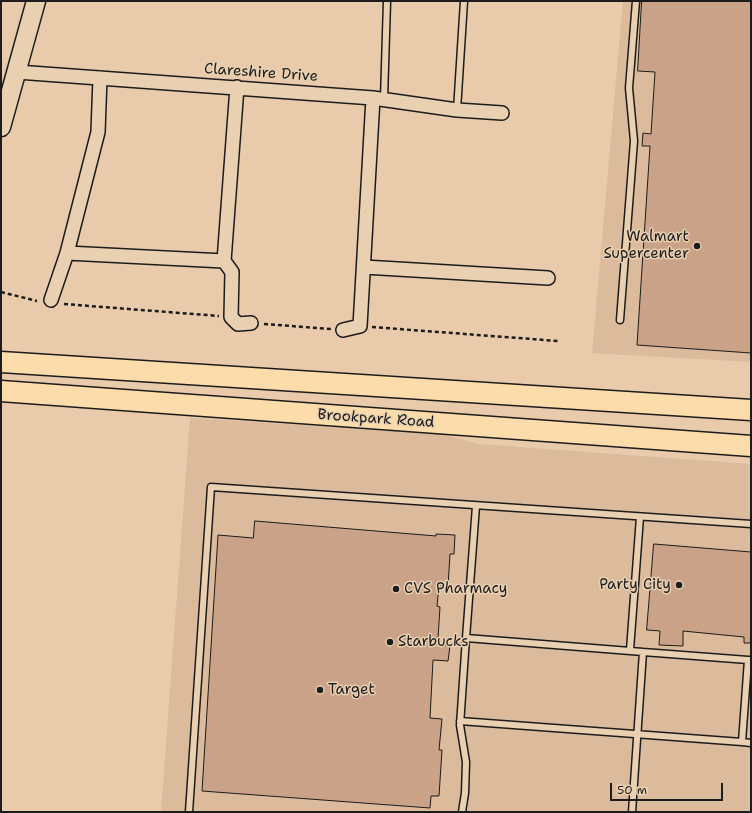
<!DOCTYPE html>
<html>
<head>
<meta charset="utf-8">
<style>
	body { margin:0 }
	#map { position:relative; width:752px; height:813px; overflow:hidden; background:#e9caaa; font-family:"Shantell Sans",sans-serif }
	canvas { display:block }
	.frame { position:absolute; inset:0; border:2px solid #1c1c1c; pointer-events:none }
	.scale { position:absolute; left:610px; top:783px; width:113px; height:18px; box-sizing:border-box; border:2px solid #1c1c1c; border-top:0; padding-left:5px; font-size:12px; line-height:14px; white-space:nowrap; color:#1c1c1c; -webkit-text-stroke:3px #e8d0b0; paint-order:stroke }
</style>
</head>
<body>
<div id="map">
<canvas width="752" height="813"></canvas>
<div class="frame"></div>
<div class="scale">50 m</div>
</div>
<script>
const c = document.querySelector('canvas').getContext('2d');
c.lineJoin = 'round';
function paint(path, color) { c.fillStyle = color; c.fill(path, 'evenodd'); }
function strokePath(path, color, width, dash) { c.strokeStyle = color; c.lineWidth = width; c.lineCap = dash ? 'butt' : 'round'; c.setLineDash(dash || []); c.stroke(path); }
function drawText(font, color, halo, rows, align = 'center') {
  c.font = font + ' "Shantell Sans",sans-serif'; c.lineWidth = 3; c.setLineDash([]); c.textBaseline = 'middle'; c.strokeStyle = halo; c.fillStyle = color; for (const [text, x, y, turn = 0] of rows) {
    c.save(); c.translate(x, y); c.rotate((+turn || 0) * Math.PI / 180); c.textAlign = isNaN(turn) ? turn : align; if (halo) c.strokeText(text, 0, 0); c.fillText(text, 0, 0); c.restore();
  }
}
const built = new Path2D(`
	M623,1H751V362L592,353Z
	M190,418L442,434L479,444L751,464V812H161Z`);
const building = new Path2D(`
	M642,1H751V353L637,345L650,146H642L643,133L651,134L655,72L638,71Z
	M255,521L436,536V534L455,535L454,554H450L448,587L439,586L437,606L440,607L438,638H435L434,644L450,646L448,661L433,660L430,718L442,719L439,750H442L439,796H431L430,808L202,791L218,535L253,538Z
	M654,544L751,552V643H744V637L683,631V646L659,645L660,631L647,630Z`);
const path = new Path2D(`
	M1,292L37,301
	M64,304L219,316
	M264,324L331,329
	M372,327L558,341`);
const lane = new Path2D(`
	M384,99L387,1
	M457,110L464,1
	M620,320L634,141L629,88L636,1
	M476,506L466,638L643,652
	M630,650L640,517
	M751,660H748L742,742L751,743
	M460,721L742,742
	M189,812L211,487L751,524
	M462,812L465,793L466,762L460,725L466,638
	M632,812L643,652L748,660`);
const street = new Path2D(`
	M17,72L373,98L457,110L502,113
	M67,253L224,261L237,87
	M224,261L232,272L231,317L238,324L251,323
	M364,267L548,278
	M51,300L67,253L98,132L100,78
	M343,330L360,326L373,98`);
const secondary = new Path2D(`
	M1,127L36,1`);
const primary = new Path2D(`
	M1,362L751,410
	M1,391L751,446`);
const markers = [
	[697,246,4,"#1c1c1c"],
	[679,585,4,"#1c1c1c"],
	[396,589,4,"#1c1c1c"],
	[390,642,4,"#1c1c1c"],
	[320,690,4,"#1c1c1c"]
];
const streetNames = [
	["Clareshire Drive",261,73,4],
	["Brookpark Road",376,419,4]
];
const poiNames = [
	["Walmart",689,237,"right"],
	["Supercenter",689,254,"right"],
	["Party City",671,585,"right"],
	["CVS Pharmacy",404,589],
	["Starbucks",398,642],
	["Target",328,690]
];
paint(built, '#dcbb9d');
paint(building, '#caa287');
strokePath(building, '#1c1c1c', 1);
strokePath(lane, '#1c1c1c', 9);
strokePath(street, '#1c1c1c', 16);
strokePath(secondary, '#1c1c1c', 21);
strokePath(primary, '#1c1c1c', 23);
strokePath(path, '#1c1c1c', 2.5, [4, 3]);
strokePath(lane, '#e8d0b0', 6);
strokePath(street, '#e8d0b0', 13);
strokePath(secondary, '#e8d0b0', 18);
strokePath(primary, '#fddcac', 20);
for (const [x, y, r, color] of markers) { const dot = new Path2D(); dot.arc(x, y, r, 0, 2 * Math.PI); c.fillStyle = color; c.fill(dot); strokePath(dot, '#e8d0b0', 1.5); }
drawText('15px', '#1c1c1c', '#e8d0b0', streetNames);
drawText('15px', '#1c1c1c', '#e8d0b0', poiNames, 'left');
</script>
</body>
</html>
